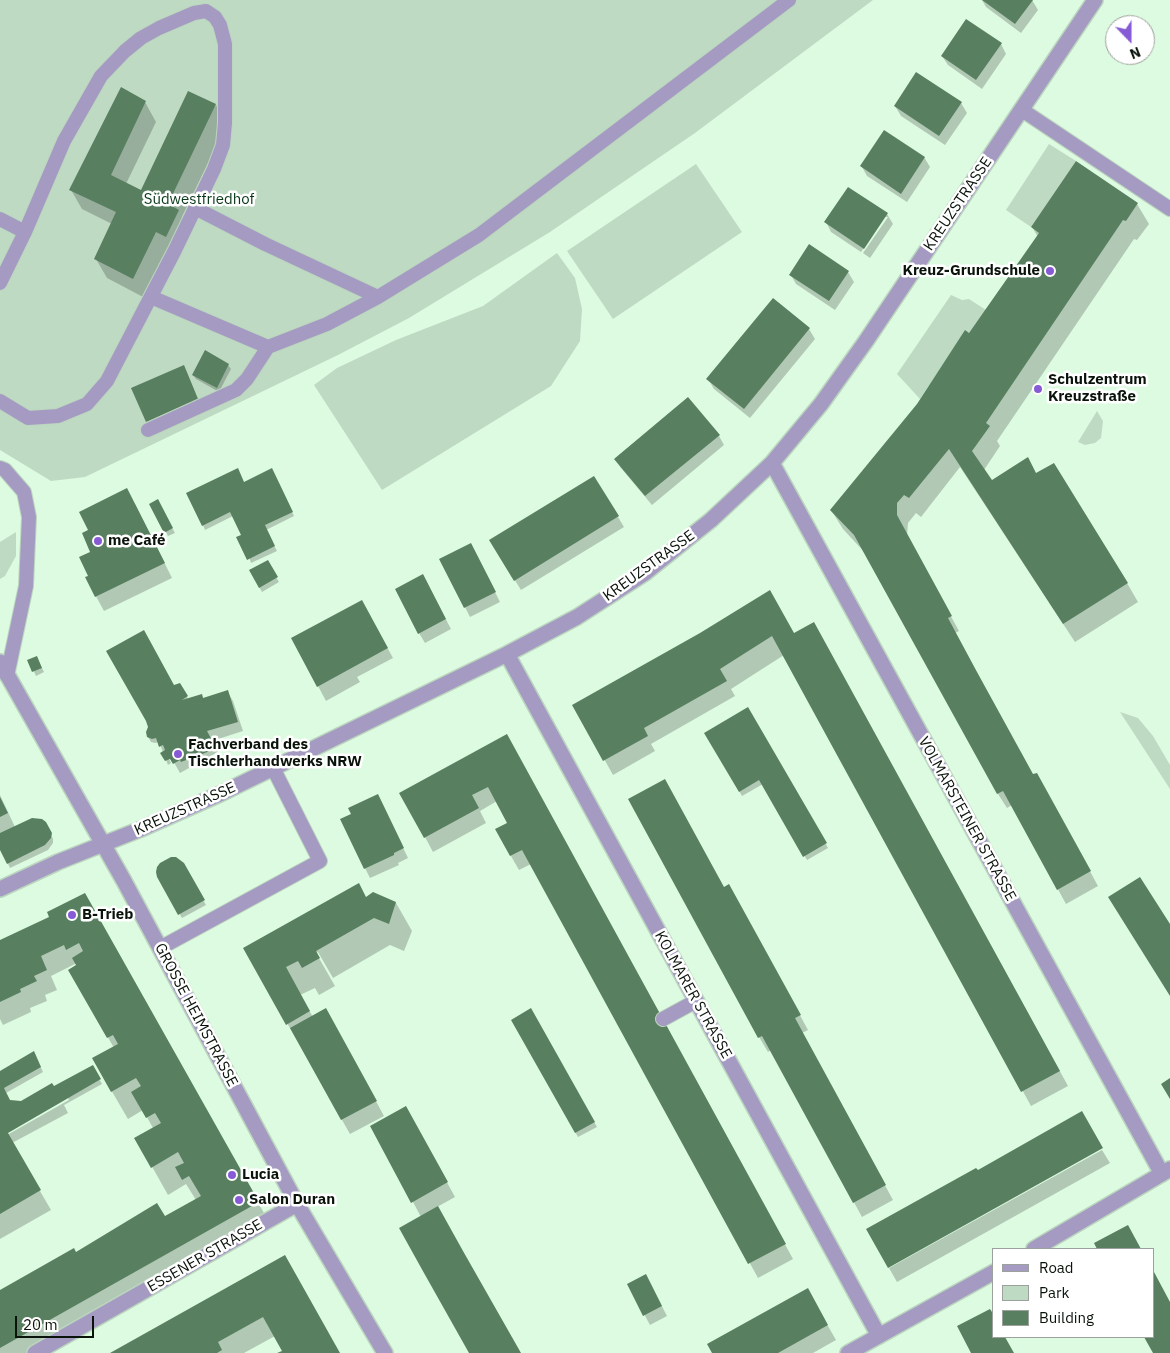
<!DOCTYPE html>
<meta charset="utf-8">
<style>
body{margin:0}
#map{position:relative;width:1170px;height:1353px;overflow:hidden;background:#ddfbe1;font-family:"IBM Plex Sans",sans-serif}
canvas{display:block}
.legend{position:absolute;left:992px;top:1248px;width:162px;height:90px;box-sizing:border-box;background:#fff;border:1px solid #9da19d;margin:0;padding:6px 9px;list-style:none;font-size:15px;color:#09130a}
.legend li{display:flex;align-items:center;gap:10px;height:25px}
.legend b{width:25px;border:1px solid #9da19d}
.north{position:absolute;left:1105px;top:15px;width:50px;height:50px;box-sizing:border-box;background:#fff;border:1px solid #9da19d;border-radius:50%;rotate:158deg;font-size:14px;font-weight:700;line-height:20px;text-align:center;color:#09130a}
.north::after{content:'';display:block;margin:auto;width:18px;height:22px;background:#865bd5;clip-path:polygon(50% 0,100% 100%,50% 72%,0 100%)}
.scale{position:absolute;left:15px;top:1316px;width:79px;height:22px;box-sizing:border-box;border:2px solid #09130a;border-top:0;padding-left:6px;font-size:15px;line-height:18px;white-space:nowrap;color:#09130a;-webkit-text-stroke:4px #fff;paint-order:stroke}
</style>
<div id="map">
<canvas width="1170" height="1353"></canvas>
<ul class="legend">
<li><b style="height:6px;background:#a59bc2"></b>Road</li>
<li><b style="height:14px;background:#bfdac3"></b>Park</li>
<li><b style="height:14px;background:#587f5f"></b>Building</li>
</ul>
<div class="north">N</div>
<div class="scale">20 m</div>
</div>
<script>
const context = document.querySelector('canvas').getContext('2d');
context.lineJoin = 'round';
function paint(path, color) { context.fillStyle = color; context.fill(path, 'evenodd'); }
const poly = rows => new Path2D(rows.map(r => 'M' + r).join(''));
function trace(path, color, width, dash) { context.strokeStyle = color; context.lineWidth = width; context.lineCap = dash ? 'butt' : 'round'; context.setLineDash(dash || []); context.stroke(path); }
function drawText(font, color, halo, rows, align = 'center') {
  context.font = font + ' "IBM Plex Sans",sans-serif'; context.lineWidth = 5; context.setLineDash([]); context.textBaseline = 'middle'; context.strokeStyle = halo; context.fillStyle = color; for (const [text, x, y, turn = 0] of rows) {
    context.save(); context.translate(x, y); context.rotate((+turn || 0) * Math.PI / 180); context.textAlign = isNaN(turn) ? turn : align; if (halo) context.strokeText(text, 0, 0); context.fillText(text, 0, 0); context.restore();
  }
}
paint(poly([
 [0,0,873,0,695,133,550,232,409,318,338,355,85,477,51,481,0,450],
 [1049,144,1076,161,1031,227,1006,210],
 [696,164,742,232,613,319,567,251],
 [557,253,575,278,582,309,580,341,551,386,382,490,314,385,337,368,396,340,483,306],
 [951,295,962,300,969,299,986,310,969,333,965,331,920,399,897,374],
 [1097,411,1103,421,1101,438,1095,443,1085,445,1078,442],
 [16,532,16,556,5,576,0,579,0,542],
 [1120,712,1138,718,1153,736,1170,765,1170,789]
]), '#bfdac3');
paint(poly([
 [982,0,1032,0,1038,10,1021,33,986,7],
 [1001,44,1006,54,982,89,948,65,942,56],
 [145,102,156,122,126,184,142,191,216,105,227,124,182,217,189,230,145,298,107,278,96,259,112,224,82,209,71,190],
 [961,103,967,113,945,145,901,116,895,106],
 [924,157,930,167,907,202,867,176,862,167],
 [1077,163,1137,204,1149,224,1137,240,1134,239,997,441,1000,446,984,470,992,482,1036,474,1127,583,1138,602,1075,642,960,467,921,517,916,513,908,523,907,536,959,631,955,633,1033,776,1045,789,1098,886,1066,904,1012,805,1007,808,998,794,866,554,843,529,831,510,918,404,969,335,1038,237,1032,227],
 [848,188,887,214,893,224,870,258,863,253,888,217,885,217,861,252,831,232,826,222],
 [848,272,854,282,835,310,796,284,791,275],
 [773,300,809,329,815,339,750,418,714,389,708,379],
 [228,365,231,369,219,392,196,379,193,375],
 [186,371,200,404,149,426,147,421],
 [719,436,724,445,652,505,621,468,615,459],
 [274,474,294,516,266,530,277,551,251,563,242,535,233,516,205,530,203,525,244,483],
 [594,477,624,527,521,590,496,550],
 [157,501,175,533,168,536,151,504],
 [135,504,172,578,104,611,86,578,90,576,92,552],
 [476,554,500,602,470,617,465,607],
 [267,562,279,582,262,592,250,571],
 [428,585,451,629,425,643,419,633],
 [367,611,393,658,357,677,360,682,326,701,318,686],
 [794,634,822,638,1068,1086,1031,1106,784,655,731,689,735,696,651,744,655,751,613,775,574,705,700,635],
 [29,661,39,662,44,672,36,676],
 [180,684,188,699,201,695,204,699,227,691,233,701,243,731,212,741,218,752,180,773,167,750,165,751,171,763,168,765,159,742,155,743,151,742,148,737,174,687],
 [748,709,828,848,807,860,763,784,742,796,706,733],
 [515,751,793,1259,758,1278,531,864,519,870,511,856,497,830,509,824,497,801,480,811,486,823,433,852,425,837],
 [0,795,15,827,48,828,53,839,53,843,48,850,10,868,0,847],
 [378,796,408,858,398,863,399,865,370,878,365,868],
 [629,799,737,900,808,1030,802,1033,893,1200,862,1217,771,1050,768,1052,759,1037],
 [183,863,206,905,182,918,158,877],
 [366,898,396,903,412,931,404,951,390,945,333,978,318,952,316,953,335,986,319,995,315,988,300,995,313,1017,334,1024,384,1116,350,1134,245,949],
 [51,917,139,991,269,1222,48,1346,53,1353,0,1353,0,1291,76,1253,164,1218,196,1200,186,1184,168,1195,136,1138,153,1128,143,1110,128,1119,93,1059,114,1048,70,970,80,964,79,962,51,976,57,990,45,995,47,1001,30,1008,31,1012,3,1025,0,1019,0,942],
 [531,1010,597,1127,578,1137,513,1020],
 [36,1057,43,1072,6,1093,10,1101,21,1102,53,1088,92,1066,102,1084,64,1105,68,1113,12,1143,51,1210,0,1239,0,1072],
 [68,1098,69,1100,7,1135,7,1132],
 [414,1122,455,1197,437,1207,520,1353,470,1353,421,1217,413,1202],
 [1102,1150,1110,1163,897,1282,889,1268],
 [284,1256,339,1353,280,1353,283,1351,275,1336,244,1353,112,1353],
 [1154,1274,1170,1304,1170,1353,1155,1353,1146,1337,1154,1337],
 [628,1284,651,1285,667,1316,650,1325],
 [816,1305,836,1340,813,1353,713,1353]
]), '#0003');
paint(poly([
 [982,0,1033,0,1015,24],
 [966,19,1002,43,976,80,941,56],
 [916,72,962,102,939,136,894,106],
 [121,87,146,101,111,175,141,190,188,91,216,104,168,204,179,210,166,237,156,232,133,279,94,259,116,212,69,190],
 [884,130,925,157,901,194,860,166],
 [1076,161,1138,203,1126,221,1123,220,986,423,990,426,972,451,992,480,1028,457,1036,473,1054,463,1128,583,1063,624,949,449,909,498,904,495,897,503,897,515,952,616,948,618,977,672,1033,774,1037,773,1091,871,1057,890,1003,791,997,794,854,535,830,510,917,404,965,330,969,333,1039,233,1031,227],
 [848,187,888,213,864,249,824,222],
 [809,244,849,271,829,301,789,275],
 [773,298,810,328,744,409,706,379],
 [205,350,229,364,217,388,192,375],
 [184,365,198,399,146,422,131,388],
 [688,397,720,435,645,496,614,459],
 [238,468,244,482,272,468,293,512,265,525,275,546,247,560,236,537,241,535,230,512,202,526,186,493],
 [594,476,619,516,514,581,489,540],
 [127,488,165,563,95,597,85,577,88,576,79,557,90,552,82,533,88,530,79,512],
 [158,499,173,528,164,533,149,504],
 [471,543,496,592,464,608,439,559],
 [268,560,278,577,259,588,249,570],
 [423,574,446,619,418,634,395,589],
 [770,590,794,633,814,622,1060,1071,1021,1092,772,636,720,669,727,681,644,728,648,736,603,761,572,705,700,633],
 [362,600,388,648,317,687,291,638],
 [144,630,174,685,180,683,188,696,182,700,202,694,203,698,228,690,238,722,207,731,213,742,208,745,210,751,181,762,180,760,173,764,170,759,165,761,160,753,165,750,163,745,159,747,156,738,152,739,147,737,146,732,148,727,146,721,106,651],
 [37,656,42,668,32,672,27,660],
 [748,707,827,843,803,857,759,780,739,792,704,733],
 [507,734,786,1244,748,1264,522,850,510,856,495,829,507,823,488,787,472,795,479,808,424,838,399,793],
 [665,779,724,887,729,884,801,1015,795,1018,886,1185,853,1203,762,1036,758,1038,628,799],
 [378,794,404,848,394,853,394,855,364,869,340,819,351,814,348,808],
 [0,797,8,813,0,817],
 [32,818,42,819,46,822,52,833,51,838,45,845,7,864,0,850,0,833],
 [171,857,176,857,184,863,205,900,178,915,157,877,156,872,157,867,160,863],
 [1140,877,1170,924,1170,996,1108,897],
 [359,883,366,897,373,892,396,902,389,924,374,918,316,951,320,958,302,968,298,961,286,967,310,1011,286,1025,243,948],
 [85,893,259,1202,0,1348,0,1290,74,1248,76,1252,157,1203,165,1216,201,1196,189,1176,182,1180,175,1167,184,1163,178,1152,151,1168,134,1138,161,1123,155,1113,146,1118,131,1092,141,1086,136,1078,111,1092,92,1058,118,1044,113,1035,107,1038,68,970,76,965,72,958,83,951,79,943,66,950,64,945,41,956,47,970,34,976,37,981,20,989,21,992,0,1002,0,940,49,917,47,912],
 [326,1008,377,1101,341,1120,290,1028],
 [531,1008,595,1122,575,1133,511,1020],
 [34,1051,41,1067,4,1088,10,1100,21,1101,52,1083,54,1086,93,1065,101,1079,8,1133,41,1190,0,1214,0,1071],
 [1170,1078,1170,1099,1161,1084],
 [406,1106,448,1182,411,1203,370,1126],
 [1082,1111,1103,1148,888,1268,866,1229,976,1168,978,1170],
 [438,1206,463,1251,521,1353,469,1353,424,1273,399,1228],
 [1128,1225,1141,1249,1097,1249,1094,1243],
 [285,1255,340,1353,277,1353,282,1351,263,1317,218,1342,222,1350,217,1353,110,1353],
 [1154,1272,1170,1302,1170,1353,1153,1353,1144,1337,1154,1337],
 [646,1274,662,1306,643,1316,627,1284],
 [808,1288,828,1325,778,1353,712,1353,707,1344],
 [990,1309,994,1315,994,1337,1005,1337,1014,1353,971,1353,957,1326]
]), '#587f5f');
const lane = poly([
 [1022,110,1170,209],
 [195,208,265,244,378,297],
 [0,219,25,232],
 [0,283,25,232,64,141,101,76,125,51,141,38,159,28,194,13,206,11,215,17,220,25,225,44,225,123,223,145,214,169,175,250,107,381,87,404,58,416,28,418,0,401],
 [151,297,268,347,327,324,378,297,479,235,789,0],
 [148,430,236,390,247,379,268,347],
 [0,468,5,470,24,492,29,517,26,586,7,676],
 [160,948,320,861,273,768],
 [663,1019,696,1001]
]);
const street = poly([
 [772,463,1162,1174],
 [507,654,879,1336],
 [0,662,124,881,297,1204,385,1353],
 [0,889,58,862,141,829,220,794,507,654,577,617,645,573,711,520,772,463,821,404,866,341,1095,0],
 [1034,1249,1170,1169],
 [35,1353,297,1204],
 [848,1353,994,1272]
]);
trace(lane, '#bbd6bf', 16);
trace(street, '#bbd6bf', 18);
trace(lane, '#a59bc2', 14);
trace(street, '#a59bc2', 15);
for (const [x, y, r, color] of [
 [1050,271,5,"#865bd5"],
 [1038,389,5,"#865bd5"],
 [98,541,5,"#865bd5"],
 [178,754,5,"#865bd5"],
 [72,915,5,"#865bd5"],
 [232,1175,5,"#865bd5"],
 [239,1200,5,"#865bd5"]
]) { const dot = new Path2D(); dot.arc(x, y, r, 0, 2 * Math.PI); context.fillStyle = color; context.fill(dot); trace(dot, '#fff', 2); }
drawText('15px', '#073817', '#fff', [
 ["Südwestfriedhof",199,200]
]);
drawText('15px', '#09130a', '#fff', [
 ["KREUZSTRASSE",958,204,-56],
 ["KREUZSTRASSE",649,566,-36],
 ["KREUZSTRASSE",185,809,-24],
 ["VOLMARSTEINER STRASSE",967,819,61],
 ["KOLMARER STRASSE",693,995,61],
 ["GROSSE HEIMSTRASSE",196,1015,62],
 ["ESSENER STRASSE",205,1256,-30]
]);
drawText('bold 15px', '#09130a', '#fff', [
 ["Kreuz-Grundschule",1040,271,"right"],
 ["Schulzentrum",1048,380],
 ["Kreuzstraße",1048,397],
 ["me Café",108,541],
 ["Fachverband des",188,745],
 ["Tischlerhandwerks NRW",188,762],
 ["B-Trieb",82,915],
 ["Lucia",242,1175],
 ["Salon Duran",249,1200]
], 'left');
</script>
